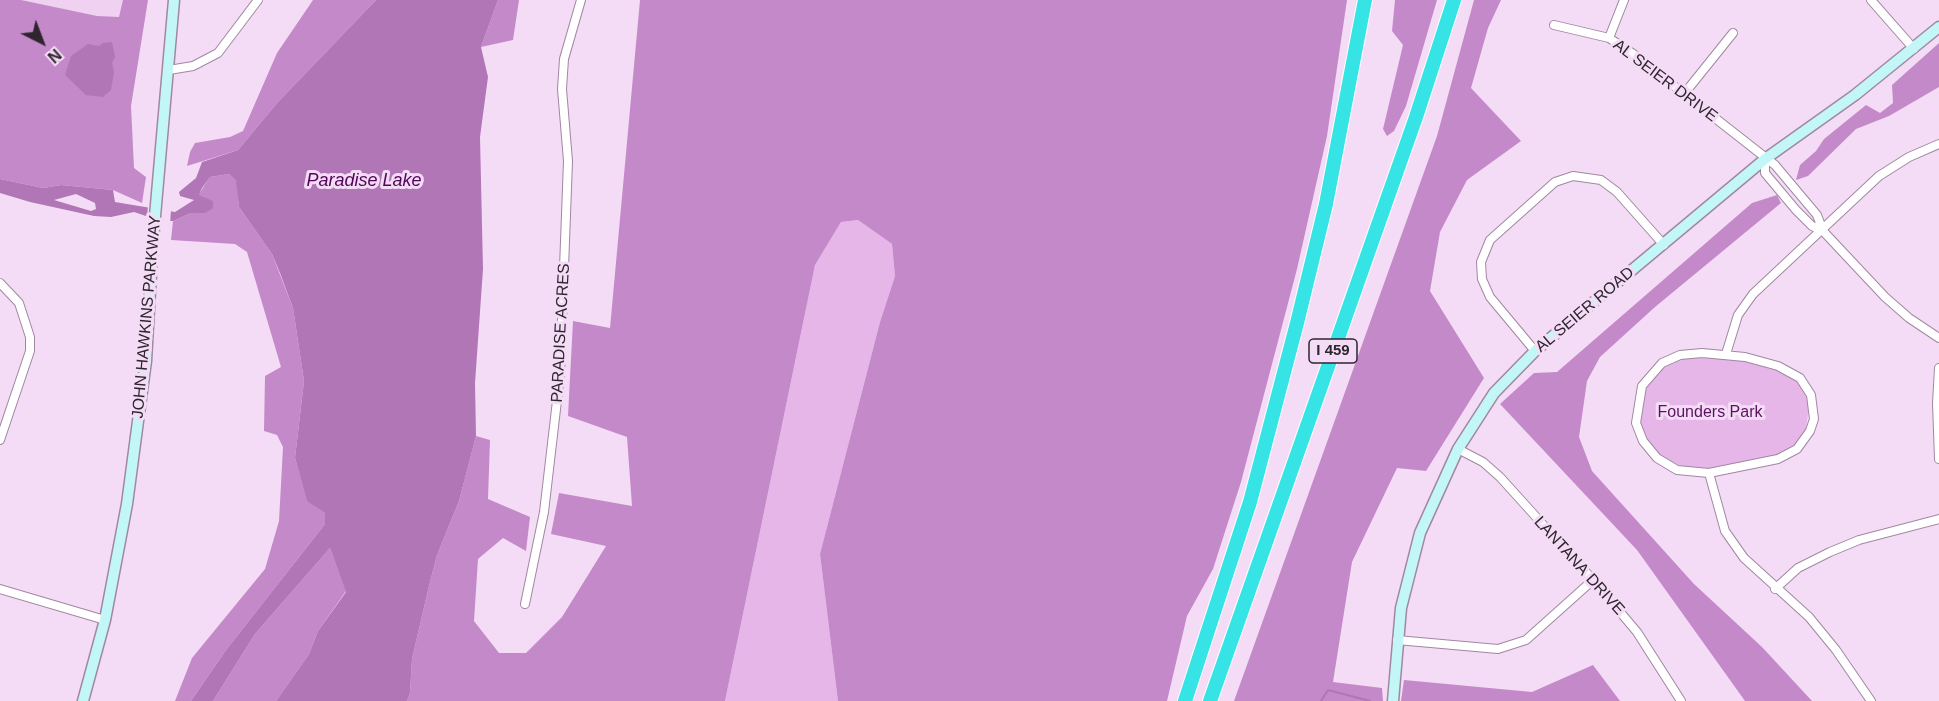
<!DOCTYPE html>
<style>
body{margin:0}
#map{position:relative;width:1939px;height:701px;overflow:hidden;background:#f5dcf6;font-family:Arial,sans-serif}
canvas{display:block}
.north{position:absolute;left:12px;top:12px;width:60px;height:60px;-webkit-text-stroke:4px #f5dcf6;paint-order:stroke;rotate:138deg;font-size:16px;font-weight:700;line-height:24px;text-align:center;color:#2e252f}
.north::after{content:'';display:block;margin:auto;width:21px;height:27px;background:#2e252f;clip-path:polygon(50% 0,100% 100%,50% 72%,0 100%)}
</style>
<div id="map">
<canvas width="1939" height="701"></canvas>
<div class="north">N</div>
</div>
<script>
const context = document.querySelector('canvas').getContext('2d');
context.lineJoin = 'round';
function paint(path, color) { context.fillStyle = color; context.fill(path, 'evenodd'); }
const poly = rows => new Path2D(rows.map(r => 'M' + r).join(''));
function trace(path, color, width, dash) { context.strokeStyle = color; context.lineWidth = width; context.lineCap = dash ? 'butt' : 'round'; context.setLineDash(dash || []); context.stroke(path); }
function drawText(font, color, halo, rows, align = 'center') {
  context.font = font + ' Arial,sans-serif'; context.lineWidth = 6; context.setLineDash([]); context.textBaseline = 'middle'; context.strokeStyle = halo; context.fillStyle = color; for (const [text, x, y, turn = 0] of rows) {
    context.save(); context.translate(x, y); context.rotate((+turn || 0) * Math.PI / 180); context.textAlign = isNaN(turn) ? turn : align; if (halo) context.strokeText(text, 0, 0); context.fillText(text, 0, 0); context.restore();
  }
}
paint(poly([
 [0,0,139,0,131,41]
]), '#f0d1f1');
paint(poly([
 [858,220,892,244,895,276,880,322,820,554,838,701,725,701,815,265,841,222],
 [1727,354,1788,371,1803,386,1809,406,1806,429,1797,443,1778,454,1709,473,1668,462,1653,449,1641,431,1639,404,1646,384,1661,365,1681,356]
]), '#e6b6e9');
paint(poly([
 [0,0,21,0,97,16,119,17,123,0,148,0,131,106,134,168,146,177,142,203,113,190,61,185,43,188,0,179],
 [313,0,376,0,278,102,238,150,187,166,190,152,195,143,230,137,243,131,277,53],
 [498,0,519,0,513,40,481,47],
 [640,0,1347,0,1327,136,1297,269,1241,482,1213,569,1187,616,1167,701,838,701,820,554,880,322,895,276,892,244,858,220,841,222,815,265,725,701,407,701,410,693,412,659,429,586,437,555,459,501,476,436,490,440,488,499,530,517,526,551,503,538,478,559,474,621,499,653,526,653,562,617,606,546,551,534,559,493,632,506,627,437,568,416,573,321,610,328],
 [1395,0,1437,0,1406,106,1394,131,1387,136,1383,129,1403,45,1392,31],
 [1474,0,1501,0,1488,28,1471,88,1521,141,1467,180,1440,232,1430,291,1484,378,1426,471,1397,468,1352,562,1333,682,1382,688,1383,701,1234,701,1437,136],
 [1939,43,1939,87,1889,116,1856,129,1808,176,1796,180,1800,165,1816,151,1824,139,1866,105,1880,113,1893,103,1892,85],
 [229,174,237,180,239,207,272,254,293,308,304,381,295,458,307,500,325,513,325,524,226,650,191,701,175,701,192,658,265,569,279,521,283,447,277,435,264,431,265,376,281,367,247,252,235,244,171,240,173,221,191,213,205,213,204,197,198,196,207,181,210,177],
 [1777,195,1781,203,1655,307,1600,357,1587,381,1579,437,1592,471,1694,584,1762,647,1812,701,1745,701,1637,550,1500,404,1534,373,1557,372,1752,203],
 [330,548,346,591,318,631,309,654,276,701,213,701,255,634],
 [1593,665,1620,701,1401,701,1404,680,1532,692]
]), '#c489c9');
paint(poly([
 [376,0,498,0,481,47,488,77,480,137,483,269,475,383,476,436,459,501,437,555,429,586,412,659,410,693,407,701,276,701,309,654,318,631,346,592,330,548,255,634,213,701,191,701,226,650,325,524,325,513,307,501,295,458,304,381,293,308,280,273,272,254,239,207,236,180,229,174,210,177,202,188,199,195,213,201,213,208,205,213,191,213,173,221,161,221,134,212,111,217,94,216,30,202,0,193,0,179,43,188,61,185,113,190,115,202,175,212,194,200,180,196,179,192,196,178,202,162,238,150,278,102],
 [76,194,95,203,96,209,91,211,54,200],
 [112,42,115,57,112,63,114,72,111,90,103,97,86,95,65,75,71,56,88,44,99,46,103,43]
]), '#b076b5');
paint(poly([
 [148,205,171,210,170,224,160,224,147,219]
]), '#f5dcf6');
trace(poly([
 [1321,701,1328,690,1370,701]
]), '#b076b5', 2);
const street = poly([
 [1871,0,1914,49],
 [1554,25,1609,38,1632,53,1775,165,1817,215,1823,231,1885,297,1909,318,1939,338],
 [1609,38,1624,0],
 [169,70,193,66,218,53,258,0],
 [1684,94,1733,33],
 [1765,159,1765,173,1796,210,1812,226,1823,231],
 [0,283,19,303,30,337,30,351,0,440],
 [1535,351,1490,297,1482,279,1481,262,1490,240,1546,190,1555,182,1573,176,1601,180,1617,192,1664,245],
 [1702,353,1745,357,1778,366,1800,378,1811,395,1814,419,1810,431,1797,449,1778,459,1709,473,1677,470,1657,458,1643,441,1636,423,1642,386,1662,363,1680,355,1702,353],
 [1726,354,1738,315,1753,294,1879,176,1909,157,1939,144],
 [1939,368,1937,403,1939,459],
 [1458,449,1483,462,1500,477,1593,580,1637,632,1681,701],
 [1709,473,1725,531,1744,558,1809,617,1836,650,1871,701],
 [0,589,105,620],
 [1775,589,1798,568,1830,552,1859,540,1939,519],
 [525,604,544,512,560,375,568,161,562,89,564,59,581,0],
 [1397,640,1498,649,1526,640,1593,580]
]);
const secondary = poly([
 [83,701,105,620,127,504,146,361,153,239,174,0],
 [1393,701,1401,608,1420,533,1458,449,1494,393,1535,351,1765,159,1855,95,1939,27]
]);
const highway = poly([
 [1185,701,1250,502,1297,323,1326,204,1365,0],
 [1210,701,1416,117,1454,0]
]);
trace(street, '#9f88a0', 10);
trace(secondary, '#9f88a0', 13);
trace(highway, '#fff', 16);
trace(street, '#fff', 8);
trace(secondary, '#c3f7f7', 10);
trace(highway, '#36e3e5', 14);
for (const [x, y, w] of [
 [1333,351,48]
]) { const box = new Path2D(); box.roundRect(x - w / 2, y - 12, w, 24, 4.5); context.fillStyle = '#f5dcf6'; context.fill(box); trace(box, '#2e252f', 1.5); }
drawText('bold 15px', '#2e252f', null, [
 ["I 459",1333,351]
]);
drawText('16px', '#2e252f', '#f5dcf6', [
 ["AL SEIER DRIVE",1665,81,37],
 ["AL SEIER ROAD",1585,310,-40],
 ["JOHN HAWKINS PARKWAY",147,317,-85],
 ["PARADISE ACRES",561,333,-87],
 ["LANTANA DRIVE",1579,566,48]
]);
drawText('16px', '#5b1261', '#f5dcf6', [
 ["Founders Park",1710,413]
]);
drawText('italic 18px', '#510458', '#f5dcf6', [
 ["Paradise Lake",364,181]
]);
</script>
